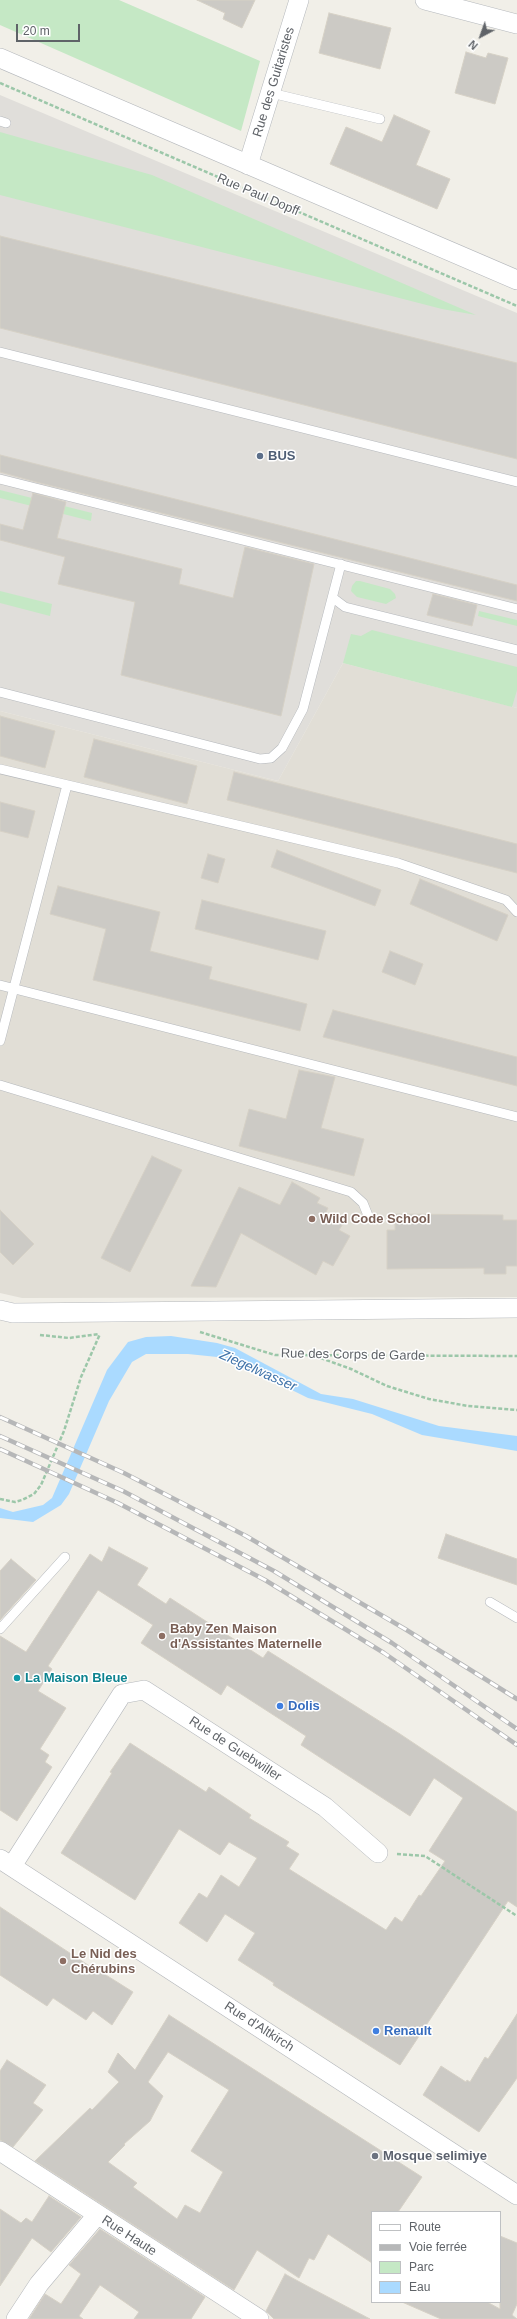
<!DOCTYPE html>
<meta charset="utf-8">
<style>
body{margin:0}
#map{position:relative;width:517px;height:2319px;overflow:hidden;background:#f1efe8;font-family:Helvetica,sans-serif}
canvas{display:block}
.legend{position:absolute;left:371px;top:2211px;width:130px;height:92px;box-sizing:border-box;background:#fff;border:1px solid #bfc1c3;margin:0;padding:5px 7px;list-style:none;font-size:12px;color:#5f6368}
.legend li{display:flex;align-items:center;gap:8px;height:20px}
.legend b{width:20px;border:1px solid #bfc1c3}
.north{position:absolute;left:461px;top:16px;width:40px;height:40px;-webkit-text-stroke:3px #fff;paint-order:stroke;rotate:221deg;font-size:11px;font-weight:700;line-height:16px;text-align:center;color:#5f6368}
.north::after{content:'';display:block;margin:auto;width:14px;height:18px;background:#5f6368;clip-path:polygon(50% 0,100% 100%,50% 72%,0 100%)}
.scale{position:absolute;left:16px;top:24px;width:64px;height:18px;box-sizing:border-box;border:2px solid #5f6368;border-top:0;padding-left:5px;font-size:12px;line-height:14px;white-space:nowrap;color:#5f6368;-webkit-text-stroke:3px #fff;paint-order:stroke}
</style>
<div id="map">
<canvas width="517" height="2319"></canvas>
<ul class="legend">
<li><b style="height:5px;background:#fff"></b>Route</li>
<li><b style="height:5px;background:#b6b7b8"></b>Voie ferrée</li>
<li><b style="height:11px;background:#c5e8c5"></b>Parc</li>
<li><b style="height:11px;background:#aadaff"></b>Eau</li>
</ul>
<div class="north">N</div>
<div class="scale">20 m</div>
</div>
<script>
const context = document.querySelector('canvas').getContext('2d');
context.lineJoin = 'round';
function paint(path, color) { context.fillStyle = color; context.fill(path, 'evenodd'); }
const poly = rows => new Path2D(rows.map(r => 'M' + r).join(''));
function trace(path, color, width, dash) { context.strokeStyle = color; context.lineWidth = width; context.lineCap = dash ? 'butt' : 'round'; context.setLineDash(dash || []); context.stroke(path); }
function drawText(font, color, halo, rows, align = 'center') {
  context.font = font + ' Helvetica,sans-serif'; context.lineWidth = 3; context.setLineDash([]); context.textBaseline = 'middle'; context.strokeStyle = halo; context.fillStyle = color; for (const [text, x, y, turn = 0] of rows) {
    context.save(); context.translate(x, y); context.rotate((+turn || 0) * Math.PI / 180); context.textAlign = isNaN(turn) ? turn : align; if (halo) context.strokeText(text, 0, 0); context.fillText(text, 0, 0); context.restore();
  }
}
paint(poly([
 [0,95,517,313,517,708,343,663,278,781,0,711]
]), '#e0deda');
paint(poly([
 [343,663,517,708,517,1297,22,1298,0,1293,0,711,278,781]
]), '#e1ded6');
paint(poly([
 [0,0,119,0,260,61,241,131,0,25],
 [0,132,152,175,476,315,442,309,0,195],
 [0,490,92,513,91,521,0,498],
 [360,581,390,589,395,594,396,598,386,604,357,597,351,591,352,586,356,581],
 [0,591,52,604,50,616,0,603],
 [479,611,517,620,517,626,478,616],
 [372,630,517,667,517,690,512,707,343,663,351,634,361,636]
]), '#c5e8c5');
paint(poly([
 [171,1336,217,1343,235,1348,321,1394,353,1399,439,1426,517,1436,517,1451,422,1435,372,1414,308,1398,227,1358,188,1354,146,1354,132,1362,109,1401,69,1494,61,1505,33,1522,0,1518,0,1508,13,1512,43,1505,52,1498,107,1370,128,1342,146,1337]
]), '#aadaff');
const building = poly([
 [197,0,255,0,242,28,223,19,225,13,197,0],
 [329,13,391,28,380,69,319,53,329,13],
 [466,52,486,58,488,53,508,58,495,104,455,93,466,52],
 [394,115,430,131,416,165,450,179,437,209,330,164,346,127,382,142,394,115],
 [0,236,517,363,517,459,0,328,0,236],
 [0,455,517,585,517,601,36,482,0,472,0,455],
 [33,493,66,502,57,538,182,569,179,584,233,598,245,547,314,564,281,716,121,675,135,602,58,584,65,557,0,540,0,524,23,530,33,493],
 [433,594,477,605,472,626,427,615,433,594],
 [0,716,55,731,45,768,0,756,0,716],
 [94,739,197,766,187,804,84,777,94,739],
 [234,772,517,844,517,873,227,800,234,772],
 [0,802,35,811,28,838,0,831,0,802],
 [277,850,381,890,375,906,271,867,277,850],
 [208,854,225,859,218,883,201,878,208,854],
 [420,879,508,915,497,941,410,904,420,879],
 [58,886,160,912,150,951,212,967,209,979,307,1004,300,1031,93,980,106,929,50,914,58,886],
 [202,900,326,931,318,960,195,929,202,900],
 [390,951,423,964,415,985,382,972,390,951],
 [333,1010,517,1057,517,1086,323,1037,333,1010],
 [299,1070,335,1077,321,1128,364,1139,354,1176,239,1146,249,1109,286,1119,299,1070],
 [152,1156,182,1170,130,1272,101,1258,152,1156],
 [292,1182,320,1198,317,1203,328,1208,326,1212,344,1222,339,1230,350,1236,333,1266,323,1261,316,1275,241,1233,216,1287,191,1286,239,1187,280,1205,292,1182],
 [0,1210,34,1244,13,1265,0,1252,0,1210],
 [395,1214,503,1215,503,1220,517,1220,517,1266,506,1266,506,1274,484,1274,484,1268,387,1269,387,1230,395,1230,395,1214],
 [446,1534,517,1559,517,1585,438,1558,446,1534],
 [109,1547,148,1568,137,1585,166,1604,170,1598,263,1658,268,1651,400,1734,517,1812,517,1907,508,1901,400,2065,273,1985,274,1983,238,1960,255,1933,225,1914,207,1942,179,1923,199,1893,207,1898,221,1875,239,1887,257,1858,229,1842,220,1855,179,1829,135,1900,61,1853,112,1773,110,1772,130,1743,206,1792,209,1787,251,1815,249,1818,289,1842,286,1846,299,1854,289,1869,386,1930,395,1917,402,1922,419,1895,421,1896,445,1861,429,1851,463,1798,434,1778,410,1816,301,1745,306,1736,227,1685,221,1695,141,1643,153,1625,98,1590,48,1666,52,1669,38,1691,66,1708,40,1749,49,1755,45,1762,52,1767,17,1821,0,1810,0,1636,26,1652,90,1554,102,1562,109,1547],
 [11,1559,36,1580,0,1620,0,1571,11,1559],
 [0,1907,97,1971,98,1970,133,1992,112,2025,93,2011,86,2020,53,1998,47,2006,0,1975,0,1907],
 [517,2014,517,2078,479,2132,423,2095,441,2066,466,2082,467,2080,470,2082,485,2057,488,2059,517,2014],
 [169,2015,422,2177,398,2212,372,2212,372,2263,328,2234,314,2260,309,2258,299,2278,257,2250,234,2290,35,2161,90,2108,92,2110,119,2082,108,2072,118,2053,135,2070,169,2015],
 [168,2052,229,2090,191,2151,223,2172,200,2213,185,2205,177,2219,133,2187,137,2183,108,2162,125,2145,124,2144,150,2121,163,2096,148,2082,168,2052],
 [7,2060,46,2085,33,2103,43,2110,13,2147,0,2140,0,2071,7,2060],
 [49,2196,81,2217,51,2252,32,2238,0,2286,0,2209,21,2223,26,2218,32,2222,49,2196],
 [100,2229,205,2297,191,2319,134,2319,139,2312,100,2285,79,2316,83,2319,29,2319,45,2294,61,2304,81,2274,69,2265,100,2229],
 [500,2236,517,2243,517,2304,512,2315,517,2319,441,2319,402,2302,487,2302,500,2309,500,2236],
 [285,2274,309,2287,370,2319,274,2319,266,2311,285,2274]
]);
paint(building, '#cccac5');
trace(building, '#d6d1c6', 1);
const service = poly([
 [271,93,380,119],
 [0,121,6,123],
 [0,352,517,482],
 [0,479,517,609],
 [333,598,345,607,517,650],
 [0,692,260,759,271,758,282,748,303,709,341,564],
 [0,769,398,863,506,900,517,912],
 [0,985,517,1117],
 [0,1041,67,785],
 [0,1085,351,1192,363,1203,369,1218],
 [490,1602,517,1618],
 [0,1629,65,1557]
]);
const minor = poly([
 [425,0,517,24],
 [0,58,517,280],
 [248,165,299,0],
 [0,1310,13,1313,517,1308],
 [0,1859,517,2195],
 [12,1866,122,1694,144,1690,325,1807,378,1853],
 [0,2151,259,2319],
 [16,2319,39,2284,97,2215]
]);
trace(service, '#b5b8bc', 10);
trace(minor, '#b5b8bc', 20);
trace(poly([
 [0,83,517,306],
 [200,1332,275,1355,517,1356],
 [40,1335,69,1338,99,1334],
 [315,1356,351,1369,387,1386,429,1399,468,1406,517,1410],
 [0,1499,15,1502,22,1500,34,1494,41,1485,64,1431,81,1377,100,1334],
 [397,1854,425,1856,517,1916]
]), '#9cc7a9', 2.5, [4, 2]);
trace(service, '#fff', 9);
trace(minor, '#fff', 19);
const rail = poly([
 [0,1417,124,1473,246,1536,405,1629,517,1699],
 [0,1436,123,1491,274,1571,392,1643,517,1729],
 [0,1449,118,1503,265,1580,384,1653,517,1745]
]);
trace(rail, '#b6b7b8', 4.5);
trace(rail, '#fff', 3, [9]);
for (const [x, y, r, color] of [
 [260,456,4,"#5c6f8a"],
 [312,1219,4,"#8d6e63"],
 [162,1636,4,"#8d6e63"],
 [17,1678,4,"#0f9aa8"],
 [280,1706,4,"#3f7fe0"],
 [63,1961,4,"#8d6e63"],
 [376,2031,4,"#3f7fe0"],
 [375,2156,4,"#6b7280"]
]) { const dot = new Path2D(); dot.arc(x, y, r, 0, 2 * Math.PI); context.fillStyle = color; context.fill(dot); trace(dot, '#fff', 1.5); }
drawText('13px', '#5f6368', '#fff', [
 ["Rue des Guitaristes",274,82,-73],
 ["Rue Paul Dopff",258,195,23],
 ["Rue des Corps de Garde",353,1355,1],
 ["Rue de Guebwiller",235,1749,33],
 ["Rue d'Altkirch",259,2027,33],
 ["Rue Haute",129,2236,33]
]);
drawText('bold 13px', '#4e5e75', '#fff', [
 ["BUS",268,456]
], 'left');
drawText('bold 13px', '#785e54', '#fff', [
 ["Wild Code School",320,1219],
 ["Baby Zen Maison",170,1629],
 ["d'Assistantes Maternelle",170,1644],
 ["Le Nid des",71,1954],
 ["Chérubins",71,1969]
], 'left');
drawText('bold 13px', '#0d838f', '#fff', [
 ["La Maison Bleue",25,1678]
], 'left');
drawText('bold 13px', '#366cbe', '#fff', [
 ["Dolis",288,1706],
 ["Renault",384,2031]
], 'left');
drawText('bold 13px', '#5b616d', '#fff', [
 ["Mosque selimiye",383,2156]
], 'left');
drawText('italic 14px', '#4174aa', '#fff', [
 ["Ziegelwasser",258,1371,24]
]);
</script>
